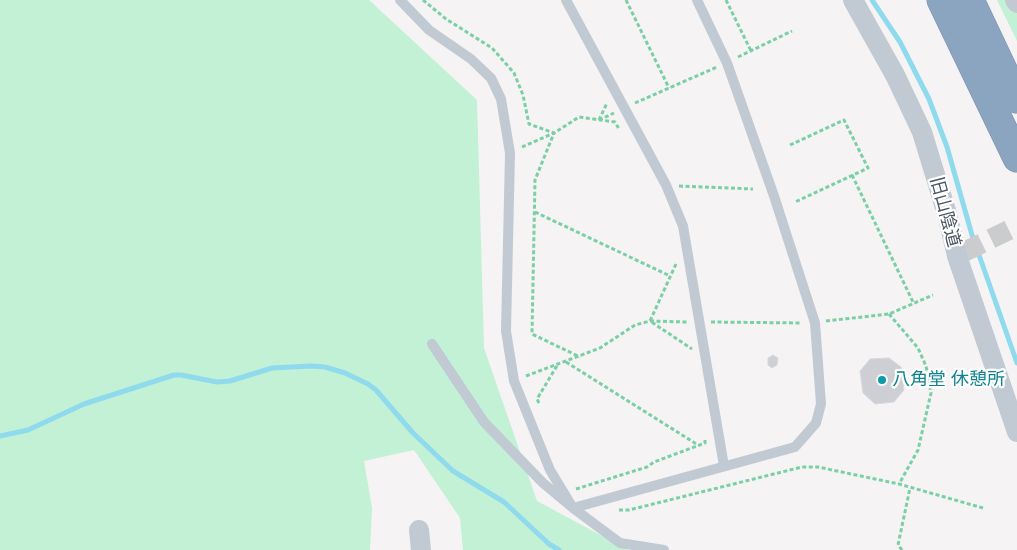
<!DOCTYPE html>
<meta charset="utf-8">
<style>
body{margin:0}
canvas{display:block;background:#f5f3f3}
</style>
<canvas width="1017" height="550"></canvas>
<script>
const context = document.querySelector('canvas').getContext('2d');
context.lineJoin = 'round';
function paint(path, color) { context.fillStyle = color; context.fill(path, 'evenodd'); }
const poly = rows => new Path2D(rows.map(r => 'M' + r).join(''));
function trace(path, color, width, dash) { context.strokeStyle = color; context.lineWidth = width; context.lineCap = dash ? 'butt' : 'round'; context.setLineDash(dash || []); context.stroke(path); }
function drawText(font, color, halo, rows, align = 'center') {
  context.font = font + ' Inter,"Noto Sans JP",sans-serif'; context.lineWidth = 4.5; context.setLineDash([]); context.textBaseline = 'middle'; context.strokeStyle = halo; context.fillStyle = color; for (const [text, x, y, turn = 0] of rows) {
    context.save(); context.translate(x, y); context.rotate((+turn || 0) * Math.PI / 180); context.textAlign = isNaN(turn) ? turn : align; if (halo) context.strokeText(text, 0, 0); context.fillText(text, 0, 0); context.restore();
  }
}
paint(poly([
 [0,0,369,0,477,100,484,348,537,501,628,550,463,550,460,518,414,450,364,461,372,508,370,550,0,550],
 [997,0,1017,0,1017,41]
]), '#c3f1d5');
trace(poly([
 [872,0,900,42,929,99,947,147,972,235,1017,363],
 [0,436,28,430,84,404,174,375,181,375,217,382,230,381,272,368,311,366,325,367,345,373,368,384,376,390,413,433,453,471,504,502,549,544,559,550]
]), '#90daee', 5);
const building = poly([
 [773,355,778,358,777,365,772,368,768,365,768,358,773,355],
 [889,358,901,367,904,390,894,402,875,404,863,393,860,371,870,359,889,358]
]);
paint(building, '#cdcfd5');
trace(building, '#d7d9de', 1);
trace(poly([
 [964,252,1017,226]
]), '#caccce', 20, [20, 10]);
const highway = poly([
 [941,0,1017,158],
 [970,0,1017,99]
]);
trace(highway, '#7690ad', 29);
trace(poly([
 [423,0,446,19,492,48,514,73,523,95,529,124,554,133,535,180,532,334,580,357],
 [626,0,669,88],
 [726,0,751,51],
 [738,57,792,31],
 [635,103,717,67],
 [599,120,614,113],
 [599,120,607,103],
 [790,145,844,120,868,168,795,202],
 [522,147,554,133,579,117,615,122,619,129],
 [852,175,914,304],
 [679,186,753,189],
 [535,212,670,276],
 [676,264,650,321,692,349],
 [889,314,918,348,926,366,931,393,918,450,899,484],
 [826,321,889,314,933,295],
 [711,322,802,323],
 [566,362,698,445],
 [526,376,600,348,635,325,650,321,687,322],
 [539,403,537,399,558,364],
 [576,489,647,467,654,462,705,443,705,440],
 [619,510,629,510,802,467,818,467,899,484,983,508],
 [902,550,898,545,910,488]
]), '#7ad0a6', 3, [4, 2.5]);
trace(poly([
 [400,0,429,30,471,59,491,78,501,99,510,153,506,331,514,381,550,470,573,508],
 [566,0,666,185,683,226,724,466],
 [432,344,484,422,543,483,573,508,620,543,664,550],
 [573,508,795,447,816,423,821,404,815,323,774,196,727,63,697,0]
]), '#c1cad2', 10);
trace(poly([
 [853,0,895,75,922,132,947,214,957,256,1017,432],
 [1015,0,1017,3],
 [419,530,421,550]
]), '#c1cad2', 20);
trace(highway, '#8ba5c1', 28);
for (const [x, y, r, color] of [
 [882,380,5,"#0f9aa8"]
]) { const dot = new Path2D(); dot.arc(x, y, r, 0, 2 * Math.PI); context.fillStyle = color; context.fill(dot); trace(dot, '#fff', 2); }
drawText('18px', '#4a5661', '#fff', [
 ["旧山陰道",945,212,75]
]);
drawText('18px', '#0d838f', '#fff', [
 ["八角堂 休憩所",892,380]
], 'left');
</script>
